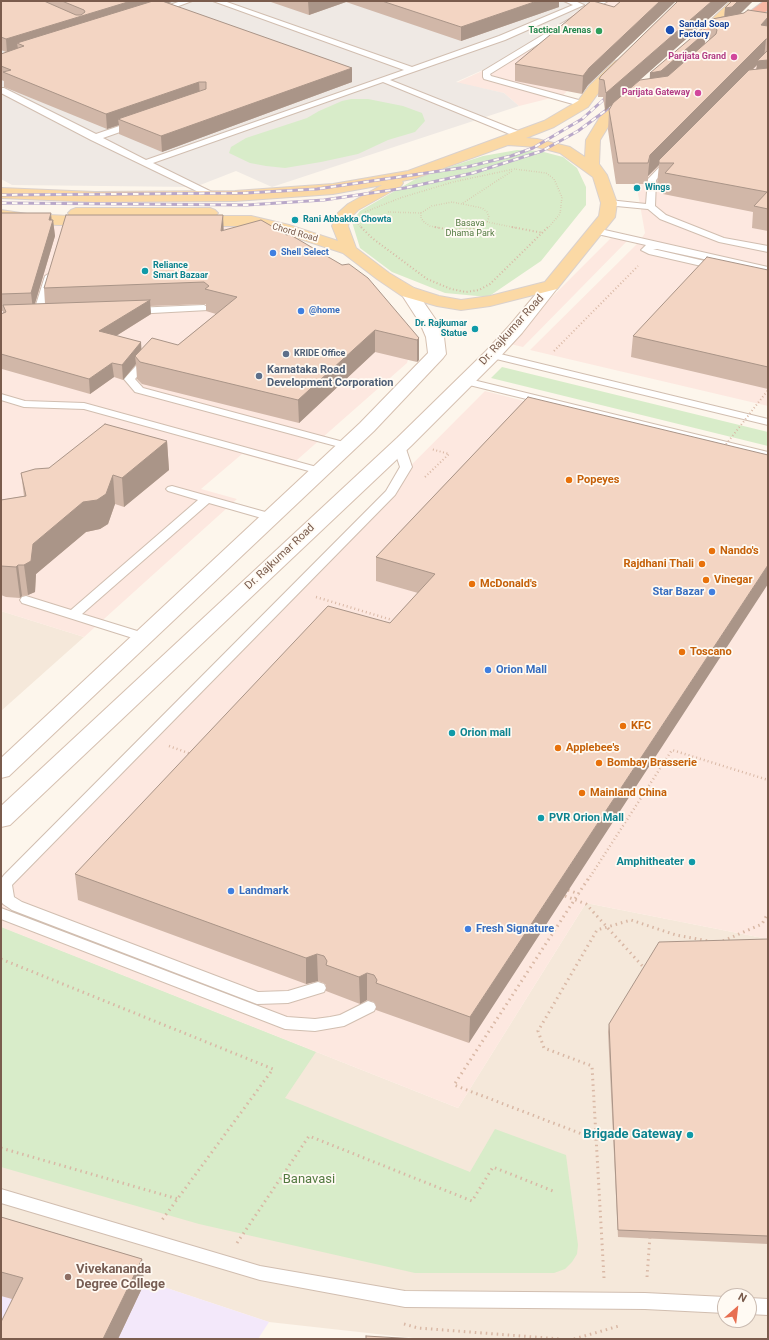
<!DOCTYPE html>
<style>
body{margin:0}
#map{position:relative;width:769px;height:1340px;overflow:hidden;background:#fdf6ec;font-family:Roboto,sans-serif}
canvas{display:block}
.frame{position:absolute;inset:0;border:2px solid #7a5c4d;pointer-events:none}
.north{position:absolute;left:717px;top:1288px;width:40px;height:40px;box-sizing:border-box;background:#fffaf3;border:1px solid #cabbb1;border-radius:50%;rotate:28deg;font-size:11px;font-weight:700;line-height:16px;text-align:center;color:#7a5c4d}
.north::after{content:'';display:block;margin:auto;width:14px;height:18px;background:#e76f51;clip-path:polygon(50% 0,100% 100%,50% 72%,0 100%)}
</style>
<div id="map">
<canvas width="769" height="1340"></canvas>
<div class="frame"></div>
<div class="north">N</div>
</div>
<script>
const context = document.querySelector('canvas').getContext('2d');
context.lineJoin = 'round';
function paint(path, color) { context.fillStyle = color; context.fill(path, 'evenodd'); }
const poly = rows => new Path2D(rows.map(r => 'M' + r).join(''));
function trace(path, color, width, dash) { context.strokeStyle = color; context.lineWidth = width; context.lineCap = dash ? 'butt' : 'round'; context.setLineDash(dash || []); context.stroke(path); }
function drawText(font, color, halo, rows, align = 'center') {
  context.font = font + ' Roboto,sans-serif'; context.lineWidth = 3.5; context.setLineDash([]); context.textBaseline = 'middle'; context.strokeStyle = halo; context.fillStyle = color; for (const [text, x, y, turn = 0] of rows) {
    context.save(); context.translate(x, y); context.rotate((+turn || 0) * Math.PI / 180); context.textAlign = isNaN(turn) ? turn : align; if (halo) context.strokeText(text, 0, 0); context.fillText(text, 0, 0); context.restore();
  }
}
paint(poly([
 [1,611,84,637,1,711],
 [586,903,768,939,768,1339,422,1339,269,1322,1,1233,1,927,458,1108],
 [725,1296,749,1296,749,1320,725,1320]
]), '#f5e8da');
paint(poly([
 [591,1,663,1,659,8,563,95,519,106,504,93,456,83,523,52],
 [768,42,768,406,530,350,640,241,645,233,637,188,656,160],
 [1,223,235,225,272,236,411,348,407,363,289,467,242,454,201,489,237,499,84,637,1,611],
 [615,234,631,237,523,347,506,343],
 [485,391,768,463,768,939,586,903,458,1108,1,927,1,877]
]), '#fde8e0');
paint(poly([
 [1,1,591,1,523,52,456,82,504,93,519,106,272,187,236,171,195,187,12,185,1,179]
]), '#efe9e4');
paint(poly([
 [1,1233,269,1322,258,1339,1,1339]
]), '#f3e8fa');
paint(poly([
 [351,99,368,99,403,106,422,113,425,121,415,132,388,140,358,154,321,162,285,168,266,166,250,163,229,153,231,147,246,138,307,118,319,111,342,101],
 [517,150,540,151,563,157,577,168,586,187,586,205,541,261,488,297,445,293,392,272,360,248,352,222,360,211,419,177,483,156],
 [502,367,768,432,768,446,491,378],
 [1,927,316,1052,285,1098,470,1172,495,1129,566,1155,578,1245,577,1254,572,1262,565,1269,554,1273,415,1273,199,1224,1,1167]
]), '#d8ecc9');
const lane = poly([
 [181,1,192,1,160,13,157,13,153,11,181,1],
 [213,1,224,1,412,67,499,36,573,5,564,1,575,1,584,5,505,40,390,80,523,133,524,135,523,137,517,137,383,82,153,163,216,194,217,196,213,199,91,140,1,93,1,88,4,88,96,134,131,122,137,122,138,124,137,126,103,138,146,160,404,70,213,1],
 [599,1,608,1,490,74,491,76,586,102,586,106,580,106,484,79,483,77,483,71,599,1],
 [670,158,674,161,656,180,655,206,666,215,724,238,768,246,768,252,719,242,660,219,648,209,606,205,604,203,609,200,646,204,648,179,667,159,670,158],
 [596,228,768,267,768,273,657,249,653,249,722,265,724,267,719,270,649,254,641,250,646,245,593,233,591,231,593,229,596,228],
 [50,273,55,276,44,311,49,314,44,317,34,316,33,314,45,276,50,273],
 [204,305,209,308,208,310,134,314,129,311,134,308,204,305],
 [492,352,768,419,768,425,488,357,487,355,488,353,492,352],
 [149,355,154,358,135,379,143,388,351,444,353,446,347,449,135,392,124,379,145,356,149,355],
 [465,378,768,452,768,458,461,383,460,381,465,378],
 [1,394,25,401,84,403,324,469,326,471,324,473,316,473,84,409,24,407,1,400,1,394],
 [399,443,405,446,412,467,395,495,12,885,14,897,22,902,258,992,288,991,318,982,324,984,326,988,324,992,288,1003,257,1004,12,910,3,904,1,901,1,879,4,875,386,491,400,467,393,446,399,443],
 [172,486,276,515,278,517,276,519,272,521,209,503,82,614,147,634,149,637,147,640,139,640,22,603,20,600,22,597,26,596,71,610,198,500,168,491,166,489,168,487,172,486],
 [1,908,287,1017,315,1019,330,1017,340,1015,368,1001,374,1003,376,1007,374,1011,344,1026,315,1031,285,1029,1,919,1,908],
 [1,1189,260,1266,405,1291,645,1293,725,1297,725,1313,645,1309,405,1307,260,1280,1,1203,1,1189],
 [749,1298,768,1299,768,1315,749,1314,749,1298]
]);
const secondary = poly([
 [551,281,557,283,559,286,522,333,498,359,411,446,10,825,1,827,1,806,397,438,486,351,510,325,545,283,551,281],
 [408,287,414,288,438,323,444,337,446,354,443,358,374,431,9,776,1,778,1,758,360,423,428,353,426,337,420,323,400,292,402,288,408,287]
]);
const primary = poly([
 [731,1,744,1,706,40,696,40,695,37,696,34,731,1],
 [620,60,625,61,627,64,599,92,588,107,554,127,526,138,537,139,570,147,585,157,586,140,600,117,626,95,631,94,636,95,638,98,611,122,600,140,599,164,607,175,617,203,615,217,557,289,490,306,461,310,437,306,402,296,377,279,343,253,279,232,251,226,194,226,189,224,186,221,189,218,98,218,101,221,98,224,93,226,27,224,1,220,1,210,27,214,70,216,68,213,71,210,76,208,210,208,215,210,218,213,215,216,251,216,289,225,338,241,332,226,338,213,348,204,382,185,333,194,235,201,95,202,1,198,1,188,95,192,235,191,333,184,408,171,544,121,578,101,589,86,615,61,620,60],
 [508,145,537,147,560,153,593,177,601,203,599,216,545,282,490,296,461,300,439,296,414,288,389,273,356,248,348,226,350,218,358,210,401,186,403,183,402,181,416,178,508,145]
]);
const highway = poly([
 [764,1,768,1,768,10,742,30,705,37,700,36,699,33,700,30,733,24,764,1]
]);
trace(lane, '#d1beb0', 2);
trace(secondary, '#d6c0b0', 2);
trace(primary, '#dad1cd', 2);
trace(highway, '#dad1cd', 2);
trace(poly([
 [463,203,512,171],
 [388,212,421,213],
 [487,222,517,228],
 [362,228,358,224,365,212,400,198,453,182,514,169,546,173,554,179,562,197,560,214,548,228],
 [440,228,430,226,424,222,421,218,421,213,432,206,452,202,482,208,487,212,489,217,487,222,474,228]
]), '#d9b8a5', 1.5, [0.5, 2]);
trace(poly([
 [361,227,372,238,427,279,451,289,466,292,479,290,490,284,548,227],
 [435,227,450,230,472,229,476,227],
 [512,227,543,233],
 [554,351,638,266],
 [425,477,449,454,431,449]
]), '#d9b8a5', 2, [1, 2.5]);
trace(poly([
 [316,597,392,620],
 [169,746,191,754],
 [588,880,672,750,768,780]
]), '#d9b8a5', 2.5, [1, 3]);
trace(poly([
 [588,879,454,1085,595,1139],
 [568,890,579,894],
 [723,941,762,924,768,913],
 [1,959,273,1069,162,1220],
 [1,1148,178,1199],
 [237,1243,309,1136,472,1201,493,1167,553,1191],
 [647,1277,650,1236],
 [604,1278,592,1066,544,1048,538,1031,597,930,631,920,676,935,709,941],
 [404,1324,418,1328,560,1339],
 [574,1339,619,1326]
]), '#d9b8a5', 3, [1.5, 4]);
paint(lane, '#fff');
paint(secondary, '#fff');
paint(primary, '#fbd9a5');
paint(highway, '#f7b7a3');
const rail = poly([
 [1,195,246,193,317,189,467,167,511,156,533,148,582,119,611,93],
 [1,203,247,205,324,200,405,188,473,173,542,151,578,131,605,111,615,101]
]);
trace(rail, '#b9a8c9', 3);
trace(rail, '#fffaf3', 2, [5.5]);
trace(poly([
 [724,447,768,390]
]), '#d9b8a5', 2, [1, 2.5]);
trace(poly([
 [565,896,586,904,646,970]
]), '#d9b8a5', 3, [1.5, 4]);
paint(poly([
 [1,1,175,1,168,3,352,82,162,152,119,134,119,125,107,129,4,87,4,81,1,80,1,54,6,52,1,50],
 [268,1,559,1,559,7,461,41,346,2,309,15],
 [621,1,676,1,588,85,582,94,515,81,515,64,614,7],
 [678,1,729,1,621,96,650,79,706,32,705,44,709,40,709,39,710,20,724,16,725,8,732,1,753,1,740,13,768,13,768,231,752,228,753,212,663,194,664,184,657,184,659,165,648,176,647,184,616,184,608,130,609,110,613,103,605,111,603,97,598,97,599,79],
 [757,65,756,69,753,69],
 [1,213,53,220,55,236,35,304,45,304,44,288,223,215,223,230,419,338,419,360,417,362,375,352,299,423,142,384,137,379,136,364,123,380,114,377,90,394,2,369,1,369,1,314,3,313,3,311,1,311],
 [205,304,206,304,206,311,216,314,178,345,141,350,141,342,116,336,151,314,150,306],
 [768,270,768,389,631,357,633,336],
 [528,397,469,1043,376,1010,376,1005,374,1002,367,1000,360,1004,326,991,326,985,324,983,318,981,306,984,78,900,75,874,390,623,418,593,376,581,376,557],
 [167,441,169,470,124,507,115,504,108,524,100,529,86,532,36,574,35,592,28,595,22,596,20,598,6,597,1,595,1,500,24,496,21,473,49,468],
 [768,939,768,1244,618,1237,608,1032,609,1024],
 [1,1217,142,1259,144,1284,118,1339,1,1339,12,1299,1,1296]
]), '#d1b7a8');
paint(poly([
 [131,1,175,1,24,47,24,46,17,43,18,49,7,53,6,39],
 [308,1,346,1,346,2,309,15],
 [537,1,559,1,559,7,461,41,461,27],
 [660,1,676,1,588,85,582,94,583,76,589,68],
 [712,1,729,1,605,111,606,93],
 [738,1,753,1,731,23,724,24,725,8],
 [768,17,768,34,761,25],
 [706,32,704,50,649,91,650,73],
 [766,39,764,58,768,60,768,79,755,81,757,65,660,163,659,160,659,165,648,176,647,184,650,155],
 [352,68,352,82,162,152,161,136],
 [199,82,200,97,118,119,119,125,107,129,106,114],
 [51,213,52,224,53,220,55,236,33,310,31,293],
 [223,215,224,236,221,231],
 [150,300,151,314,100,346,99,331],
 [375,330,375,352,299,423,298,400],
 [419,338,419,360,417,362,417,340],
 [141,342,142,357,135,356,136,364,123,380,122,365],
 [112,363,114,377,90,394,89,379],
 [167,441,169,470,124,507,122,478],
 [113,475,115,504,108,524,100,529,86,532,36,574,35,592,28,595,24,565,33,544,83,502],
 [18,565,22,596,20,598,16,567],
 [768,565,768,584,469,1043,470,1017],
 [317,954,318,981,306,984,306,958],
 [367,973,367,1000,360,1004,359,977],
 [142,1259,144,1284,118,1339,103,1339]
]), '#aa9588');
const building = poly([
 [1,1,44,1,76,15,81,15,85,12,84,10,62,1,131,1,6,39,1,37,1,1],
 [153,1,162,1,352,68,161,136,118,119,206,89,206,82,199,82,106,114,3,72,11,70,1,66,1,54,24,46,17,43,153,1],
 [382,1,537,1,461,27,382,1],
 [591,1,593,1,614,7,621,1,660,1,589,68,583,76,515,64,591,1],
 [678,1,712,1,606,93,604,80,599,79,601,76,678,1],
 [732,1,738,1,732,7,725,8,732,1],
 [748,10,768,13,768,17,761,25,768,26,768,39,766,39,650,155,648,163,618,163,609,110,613,103,640,80,668,76,716,34,717,30,710,20,712,19,744,13,748,10],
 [703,28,706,32,661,71,650,73,703,28],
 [768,50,768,60,757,61,768,50],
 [768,68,768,209,754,206,767,192,665,173,674,163,659,163,659,160,749,70,768,68],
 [1,213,51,213,49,220,53,220,31,293,1,294,1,213],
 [66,215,223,215,221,231,261,220,287,235,289,234,342,265,349,264,368,278,419,338,417,340,375,330,298,400,140,362,135,356,152,338,178,345,237,297,205,289,209,286,204,282,44,288,66,215],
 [707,257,768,270,768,367,633,336,707,257],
 [150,300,99,331,141,342,122,365,112,363,89,379,1,354,1,314,6,312,3,305,150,300],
 [528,397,768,455,768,565,470,1017,376,983,377,980,374,975,367,973,359,977,326,965,327,961,324,956,317,954,306,958,75,874,328,606,390,623,435,574,376,557,528,397],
 [105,424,167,441,122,478,113,475,106,494,97,500,83,502,33,544,31,561,24,565,18,565,16,567,1,566,1,500,26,496,21,473,35,469,49,468,105,424],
 [768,939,768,1236,618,1230,609,1024,659,942,768,939],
 [1,1217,142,1259,103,1339,1,1339,1,1322,23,1278,1,1272,1,1217],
 [366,1336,417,1339,366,1339,366,1336]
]);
paint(building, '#f3d5c3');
trace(building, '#aa9588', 1);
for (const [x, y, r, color] of [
 [670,30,5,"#1a4fb4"],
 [599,31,4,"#2e9e5b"],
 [734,57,4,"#d1479c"],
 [698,93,4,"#d1479c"],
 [637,188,4,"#0f9aa8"],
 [295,220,4,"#0f9aa8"],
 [273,253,4,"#3f7fe0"],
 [145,271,4,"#0f9aa8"],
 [301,311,4,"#3f7fe0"],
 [475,329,4,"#0f9aa8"],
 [286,354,4,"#5c6f8a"],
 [259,376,4,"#5c6f8a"],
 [569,480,4,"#e8710a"],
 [712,551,4,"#e8710a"],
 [702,564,4,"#e8710a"],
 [706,580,4,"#e8710a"],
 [472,584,4,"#e8710a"],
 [712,592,4,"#3f7fe0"],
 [682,652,4,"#e8710a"],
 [488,670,4,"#3f7fe0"],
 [623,726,4,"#e8710a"],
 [452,733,4,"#0f9aa8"],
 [558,748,4,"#e8710a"],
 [599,763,4,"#e8710a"],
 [582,793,4,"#e8710a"],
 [541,818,4,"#0f9aa8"],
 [692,862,4,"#0f9aa8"],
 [231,891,4,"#3f7fe0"],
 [468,929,4,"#3f7fe0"],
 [690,1135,4,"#0f9aa8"],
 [68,1277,4,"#8d6e63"]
]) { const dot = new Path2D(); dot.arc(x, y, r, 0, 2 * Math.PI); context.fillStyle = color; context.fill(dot); trace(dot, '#fffaf3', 1.5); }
drawText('bold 9px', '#164399', '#fffaf3', [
 ["Sandal Soap",679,25],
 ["Factory",679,35]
], 'left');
drawText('bold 9px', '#27864d', '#fffaf3', [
 ["Tactical Arenas",591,31]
], 'right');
drawText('bold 9px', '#b23c85', '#fffaf3', [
 ["Parijata Grand",726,57],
 ["Parijata Gateway",690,93]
], 'right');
drawText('bold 9px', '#0d838f', '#fffaf3', [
 ["Wings",645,188],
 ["Rani Abbakka Chowta",303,220],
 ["Reliance",153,266],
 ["Smart Bazaar",153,276],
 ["Dr. Rajkumar",467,324,"right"],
 ["Statue",467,334,"right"]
], 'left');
drawText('9px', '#537a41', '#fffaf3', [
 ["Basava",470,224],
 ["Dhama Park",470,234]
]);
drawText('9px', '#7a5c4d', '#fffaf3', [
 ["Chord Road",295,233,16]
]);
drawText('bold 9px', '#366cbe', '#fffaf3', [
 ["Shell Select",281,253],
 ["@home",309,311]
], 'left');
drawText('bold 9px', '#4e5e75', '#fffaf3', [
 ["KRIDE Office",294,354]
], 'left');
drawText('11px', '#7a5c4d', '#fffaf3', [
 ["Dr. Rajkumar Road",512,330,-48],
 ["Dr. Rajkumar Road",280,557,-43]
]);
drawText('bold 11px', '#4e5e75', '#fffaf3', [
 ["Karnataka Road",267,370],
 ["Development Corporation",267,383]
], 'left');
drawText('bold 11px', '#c56008', '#fffaf3', [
 ["Popeyes",577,480],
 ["Nando's",720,551],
 ["Rajdhani Thali",694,564,"right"],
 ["Vinegar",714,580],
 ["McDonald's",480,584],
 ["Toscano",690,652],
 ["KFC",631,726],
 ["Applebee's",566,748],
 ["Bombay Brasserie",607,763],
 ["Mainland China",590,793]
], 'left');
drawText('bold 11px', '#366cbe', '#fffaf3', [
 ["Star Bazar",704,592,"right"],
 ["Orion Mall",496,670],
 ["Landmark",239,891],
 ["Fresh Signature",476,929]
], 'left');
drawText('bold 11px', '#0d838f', '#fffaf3', [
 ["Orion mall",460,733],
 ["PVR Orion Mall",549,818],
 ["Amphitheater",684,862,"right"]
], 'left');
drawText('bold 13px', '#0d838f', '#fffaf3', [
 ["Brigade Gateway",682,1135]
], 'right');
drawText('13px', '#537a41', '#fffaf3', [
 ["Banavasi",309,1180]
]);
drawText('bold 13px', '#785e54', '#fffaf3', [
 ["Vivekananda",76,1270],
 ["Degree College",76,1285]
], 'left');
</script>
